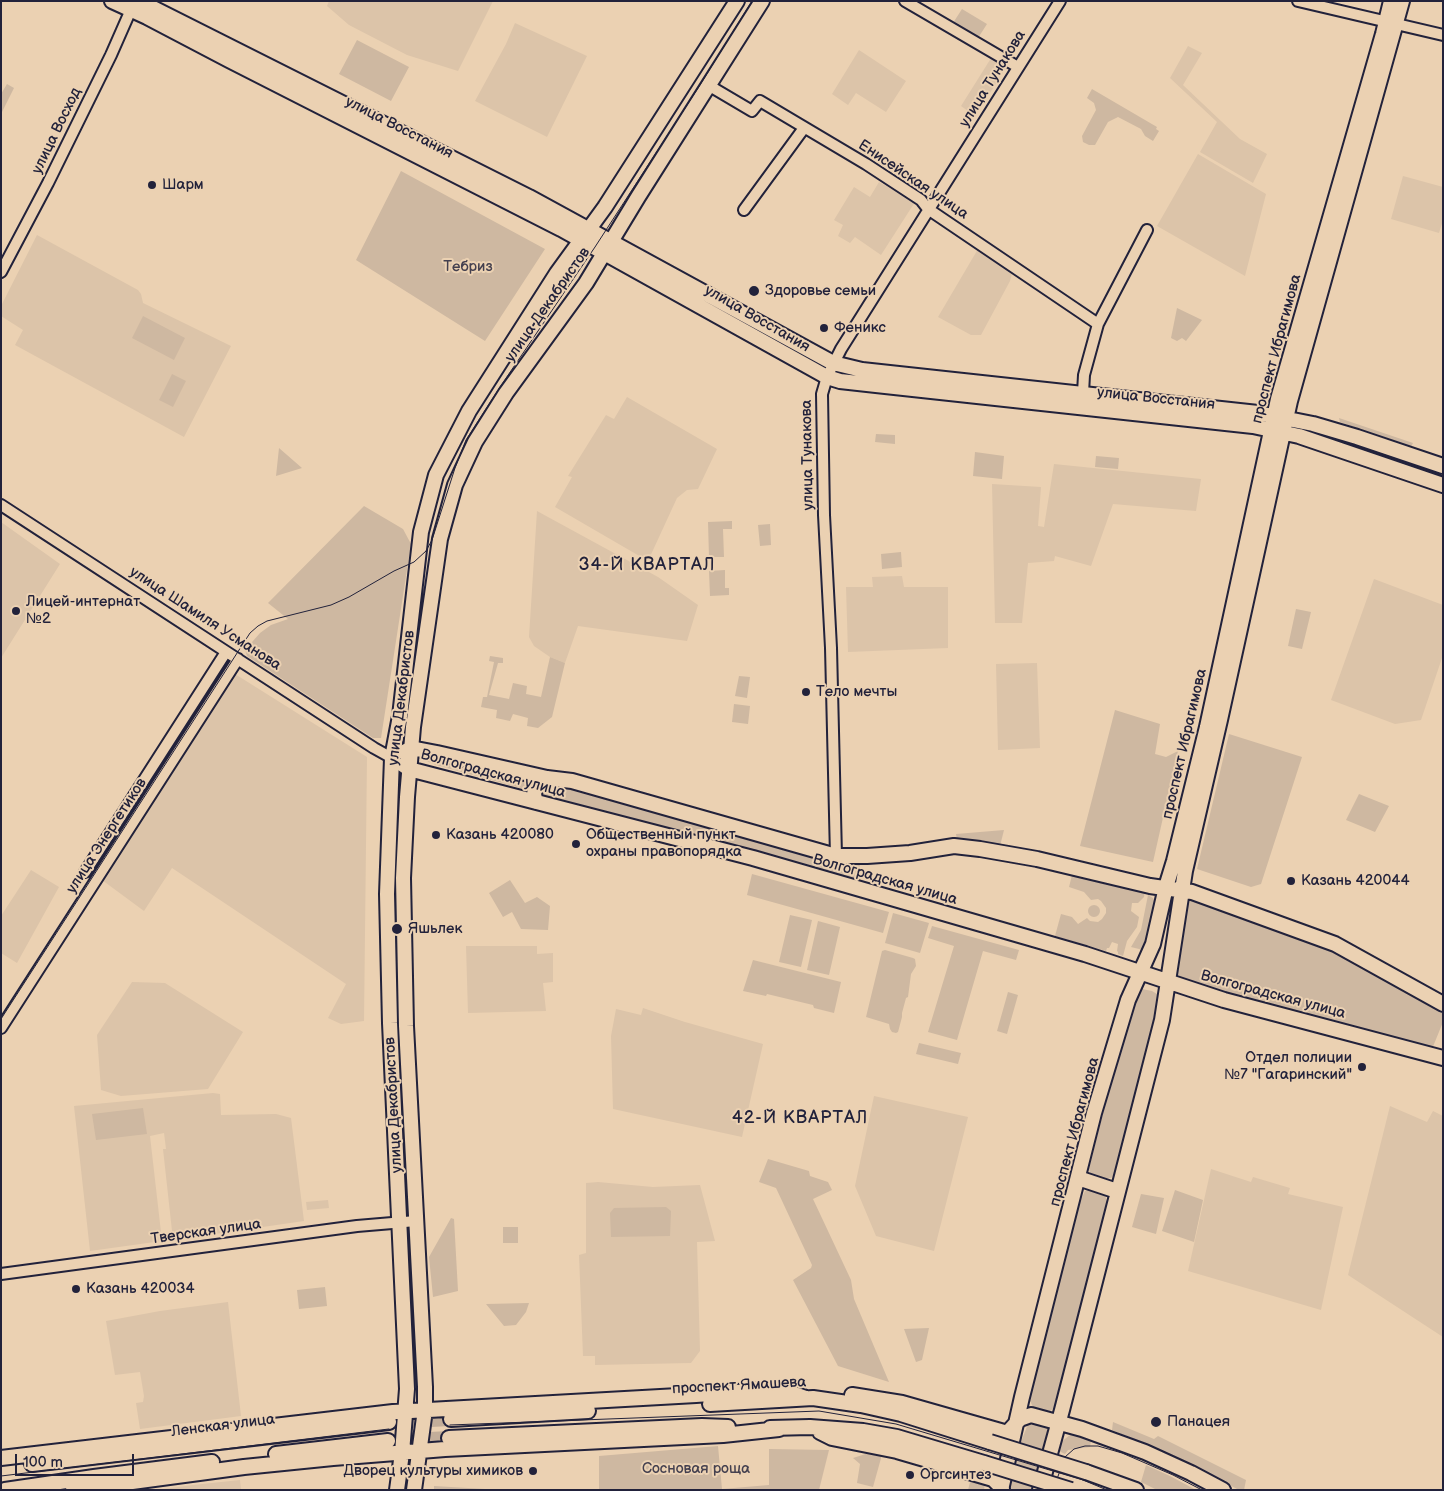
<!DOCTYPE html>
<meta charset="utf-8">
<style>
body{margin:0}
#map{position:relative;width:1444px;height:1491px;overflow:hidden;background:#ebd1b2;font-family:"Balsamiq Sans",sans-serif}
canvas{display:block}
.frame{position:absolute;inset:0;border:2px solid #22223b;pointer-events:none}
.scale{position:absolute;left:15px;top:1454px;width:119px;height:22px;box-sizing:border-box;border:2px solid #22223b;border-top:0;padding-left:6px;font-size:15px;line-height:18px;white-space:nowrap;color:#22223b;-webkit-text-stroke:4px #ebd1b2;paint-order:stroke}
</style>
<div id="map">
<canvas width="1444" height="1491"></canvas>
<div class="frame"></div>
<div class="scale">100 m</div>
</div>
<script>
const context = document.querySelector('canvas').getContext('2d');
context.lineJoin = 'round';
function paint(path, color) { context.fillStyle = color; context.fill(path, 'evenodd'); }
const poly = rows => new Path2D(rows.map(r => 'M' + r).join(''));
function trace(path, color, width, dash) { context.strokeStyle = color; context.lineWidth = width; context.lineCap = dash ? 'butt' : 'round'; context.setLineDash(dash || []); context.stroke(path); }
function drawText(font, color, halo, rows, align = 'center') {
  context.font = font + ' "Balsamiq Sans",sans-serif'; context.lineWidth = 4; context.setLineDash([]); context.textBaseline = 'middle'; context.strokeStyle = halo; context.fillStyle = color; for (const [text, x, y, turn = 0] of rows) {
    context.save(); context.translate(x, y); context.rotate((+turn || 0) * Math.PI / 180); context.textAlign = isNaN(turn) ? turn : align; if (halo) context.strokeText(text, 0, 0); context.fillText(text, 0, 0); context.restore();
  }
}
paint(poly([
 [329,1,493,1,458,71,407,55,349,25,327,6],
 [515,23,587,56,547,137,475,101,506,44],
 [1188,46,1202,53,1183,85,1240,139,1267,154,1253,183,1200,152,1217,122,1170,78],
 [859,50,906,81,886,112,856,93,848,105,832,94],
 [993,55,1008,65,975,116,961,106],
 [1198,154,1266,194,1245,276,1157,226],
 [1403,176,1443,187,1443,220,1439,233,1391,219],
 [879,182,915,202,881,255,855,237,850,243,838,236,843,225,834,220,854,187,870,197],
 [37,235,138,290,141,294,143,303,231,346,184,437,15,345,23,330,1,316,1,306],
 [978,249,1013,270,1010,281,981,335,971,335,938,317],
 [627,397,717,449,698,489,687,490,677,498,648,561,555,507,572,477,568,476,606,415,614,419],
 [1054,464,1201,479,1196,511,1113,504,1091,566,1055,556,1054,561,1028,563,1022,623,995,623,992,484,1041,487,1038,526,1044,527],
 [537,511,658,577,698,605,687,641,578,626,565,663,550,657,534,646,529,637],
 [1,522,60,564,1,658],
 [902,576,904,587,948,587,948,648,848,652,846,587,873,587,872,577],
 [1374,579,1443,605,1443,655,1421,720,1395,724,1331,700],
 [1037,663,1040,748,998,750,996,664],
 [235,674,367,757,364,1021,341,1024,328,1018,346,984,172,868,144,911,102,880],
 [31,870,59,887,17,963,1,953,1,916],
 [466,946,537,946,537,954,553,953,553,982,543,983,546,1011,468,1013],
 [132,982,165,983,243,1032,208,1089,121,1096,101,1090,97,1035],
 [643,1008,685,1022,763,1044,742,1137,613,1109,611,1036,616,1009,641,1015],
 [213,1093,220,1094,221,1115,276,1114,291,1118,304,1221,173,1240,163,1149,166,1149,164,1133,150,1136,162,1241,90,1251,74,1106],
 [874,1096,968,1117,934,1251,876,1236,855,1186],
 [1390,1106,1427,1122,1433,1111,1443,1116,1443,1337,1348,1275],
 [1211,1169,1251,1182,1253,1177,1290,1188,1288,1194,1343,1207,1321,1310,1188,1271],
 [598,1182,653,1187,700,1185,715,1241,697,1242,700,1351,691,1363,595,1365,595,1356,583,1356,579,1255,586,1253,586,1183],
 [328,1200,329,1208,307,1210,306,1202],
 [228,1302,241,1416,140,1429,136,1403,143,1402,144,1396,140,1372,115,1375,106,1321,160,1311],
 [240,1480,241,1490,156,1490,193,1485]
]), '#dcc4a9');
paint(poly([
 [962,9,987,24,978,38,953,23],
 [357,40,409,67,391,101,339,74],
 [7,84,14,88,2,112,1,94],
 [1092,89,1157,127,1156,129,1159,131,1153,141,1145,136,1141,129,1118,117,1108,122,1095,145,1089,145,1083,142,1082,136,1096,110,1094,103,1087,98],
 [401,171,545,249,485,341,356,260],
 [1177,308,1202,320,1186,341,1182,338,1177,341,1171,338],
 [143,316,185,338,174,360,132,338],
 [172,374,186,381,173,407,159,400],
 [1339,418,1413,443,1411,447,1340,422],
 [876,434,895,435,895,444,875,442],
 [1351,442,1443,472,1443,476,1350,444],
 [279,448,302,468,276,476],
 [975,452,1004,456,1002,479,973,476],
 [1096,456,1119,458,1118,469,1095,467],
 [364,506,403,529,411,544,381,738,373,738,247,656,245,650,260,633,271,625,288,619,268,603],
 [732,521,732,529,723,529,724,557,709,557,708,522],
 [770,524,771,545,760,546,758,525],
 [901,552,902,567,882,569,881,554],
 [725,570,725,588,729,588,729,595,710,596,709,571],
 [1296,609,1311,612,1302,649,1288,646],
 [490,656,503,658,503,663,498,663,489,695,509,699,513,683,527,686,526,694,541,697,550,657,565,663,552,717,538,728,527,726,528,718,513,714,510,721,496,718,497,710,481,707,483,697,487,697,494,662,489,661],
 [739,676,750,677,747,698,735,696],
 [734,704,750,706,748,724,732,722],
 [1115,710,1160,724,1155,754,1166,757,1178,751,1153,862,1080,846],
 [1229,734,1302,757,1261,884,1251,887,1197,869],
 [424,757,531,781,529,786,532,791,436,765,426,761],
 [548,781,827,858,860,860,859,883,543,795,540,794,540,787],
 [1359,794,1389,806,1375,832,1346,820],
 [1004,830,1000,846,957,840,956,834],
 [752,874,889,912,883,933,747,895],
 [1072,875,1145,891,1144,897,1138,903,1132,903,1131,911,1139,917,1137,927,1127,941,1123,956,1118,954,1118,952,1117,951,1118,944,1112,942,1109,948,1107,948,1106,951,1055,936,1061,914,1072,917,1078,924,1087,918,1090,921,1098,922,1102,919,1106,913,1106,908,1101,901,1098,899,1091,900,1084,892,1069,887],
 [510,880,525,903,537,897,550,906,548,930,521,929,512,912,503,917,489,893],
 [1148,895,1153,898,1155,902,1143,950,1131,947,1141,930],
 [1189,896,1331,947,1443,1011,1443,1022,1432,1049,1190,984,1177,978,1186,899],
 '1088 911a6 6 0 1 1 12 0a6 6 0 1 1-12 0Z',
 [893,913,929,923,920,953,885,943],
 [790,915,812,920,801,967,779,962],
 [818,921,840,927,829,975,807,970],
 [932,926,1019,950,1016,960,983,951,957,1040,928,1032,954,946,928,938],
 [885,950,913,958,915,959,916,966,911,974,908,997,906,998,902,1013,902,1017,898,1032,896,1033,892,1032,890,1029,889,1024,866,1017,882,951],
 [753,960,841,982,834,1013,814,1008,813,1005,767,994,766,996,743,991],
 [1142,989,1152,991,1157,994,1159,1004,1116,1174,1111,1178,1104,1179,1093,1176,1090,1173,1089,1169,1124,1029,1132,1004],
 [1008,992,1018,995,1007,1034,997,1031],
 [919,1043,961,1053,958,1064,916,1054],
 [143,1108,147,1134,96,1140,92,1114],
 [768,1159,809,1171,810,1176,828,1182,832,1190,813,1199,851,1280,854,1299,889,1382,838,1366,793,1280,811,1268,812,1265,776,1188,759,1182],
 [1090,1189,1105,1194,1107,1203,1106,1215,1061,1391,1054,1408,1050,1411,1045,1411,1033,1407,1029,1399,1079,1204,1085,1191],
 [1175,1190,1203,1200,1194,1242,1162,1231],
 [1141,1194,1164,1198,1156,1234,1132,1227],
 [666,1207,671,1211,670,1236,611,1237,610,1213,614,1208],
 [451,1218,454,1219,458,1291,433,1297,429,1257],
 [503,1227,518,1227,518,1243,503,1243],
 [325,1287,327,1306,299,1309,297,1290],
 [529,1303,526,1312,516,1325,504,1326,486,1304],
 [929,1328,922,1360,916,1362,904,1329],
 [1031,1421,1044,1423,1047,1427,1047,1434,1032,1490,1010,1490,1011,1475,1019,1447,1028,1424],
 [1113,1422,1154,1439,1158,1436,1246,1480,1244,1490,1239,1490,1190,1464,1112,1430],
 [1070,1435,1076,1435,1091,1440,1090,1447,1068,1450,1065,1454,1059,1451,1061,1442],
 [718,1446,722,1489,769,1485,769,1449,829,1450,819,1490,599,1490,599,1456],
 [875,1451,883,1451,873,1487,857,1483,860,1464,853,1458],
 [1146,1465,1170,1476,1196,1490,1157,1490,1141,1482],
 [971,1478,985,1484,984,1490,968,1490],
 [434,1486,485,1489,486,1490,434,1490]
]), '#ceb8a1');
trace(poly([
 [389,1422,451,1419],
 [388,1441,449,1438]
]), '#c3ae9a', 14, [14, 7]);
const minor = poly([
 [905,1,1018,67],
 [1298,1,1443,35],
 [708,85,752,111,760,101,866,164,921,200,928,209,1098,324],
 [744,210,804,128],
 [1,272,48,183,111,55,133,5],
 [1083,393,1084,375,1098,324,1147,230],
 [1,505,374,748,392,758],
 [836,856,831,648,824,515,822,394,827,377,841,349,1060,1],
 [85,872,226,652],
 [1,1028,238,659],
 [1,1274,357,1226,416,1221]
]);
const major = poly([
 [112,1,147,17,229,60,561,229,827,377,840,381,876,385,1253,426,1299,436,1443,485],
 [139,1,529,197,833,363,862,370,1258,413,1313,424,1357,437,1443,466],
 [404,752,411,748,437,753,547,778,572,781,836,856,867,856,910,853,954,846,980,849,1037,859,1150,886,1192,892,1335,944,1443,1004],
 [403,765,409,769,753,858,1085,954,1224,1000,1443,1058],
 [536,802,534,795,535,788,538,783,547,778],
 [1078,1178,1117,1191],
 [852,1395,902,1403,1004,1432,1008,1432,1020,1419,1031,1415,1082,1429,1145,1452,1191,1473,1223,1490],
 [710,1404,813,1398,861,1405,901,1414,990,1442],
 [451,1419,588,1411],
 [770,1428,810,1427,863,1431,897,1437,984,1463],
 [820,1432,832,1438,897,1451,993,1479,1002,1488],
 [449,1438,702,1426,728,1427],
 [276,1454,388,1441],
 [1,1458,393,1412,696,1395,765,1390,786,1391,806,1398],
 [32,1464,389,1422],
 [1086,1472,1136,1490],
 [5,1490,94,1477,212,1462],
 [73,1490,244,1467,333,1458,445,1449,723,1435,779,1429],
 [397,1490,402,1453,407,1389,390,1023,387,894,392,758,400,716,421,532,436,475,469,411,557,273,605,207,737,1],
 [414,1490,425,1410,425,1387,406,1026,403,878,407,797,413,727,440,539,455,485,475,442,506,393,586,283,638,197,762,1],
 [1001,1490,1022,1397,1094,1113,1128,1000,1153,944,1166,887,1174,861,1207,727,1278,399,1383,34,1391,1],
 [1040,1490,1062,1410,1162,1020,1185,871,1220,720,1290,401,1402,1]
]);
trace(minor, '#22223b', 14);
trace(major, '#22223b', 18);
trace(minor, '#ebd1b2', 10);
trace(major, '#ebd1b2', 14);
trace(poly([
 [1,1019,250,633,258,626,267,621,331,605,349,597,394,571,414,562,426,551,432,540,455,468,466,440,500,387,595,247,700,85,752,1],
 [450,1425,819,1411,896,1424,1083,1480,1107,1490],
 [1,1476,389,1429],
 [1053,1490,1065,1457,1074,1449,1085,1446,1098,1446,1122,1453,1173,1475,1202,1490]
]), '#22223b', 1);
const majorBridge = poly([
 [990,1442,1086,1472],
 [984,1463,1071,1490]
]);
trace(majorBridge, '#22223b', 18, []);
trace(majorBridge, '#ebd1b2', 14);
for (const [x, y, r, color] of [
 [152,185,5,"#22223b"],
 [754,291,6,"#22223b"],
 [824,328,5,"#22223b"],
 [16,611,5,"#22223b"],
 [806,692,5,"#22223b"],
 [436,835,5,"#22223b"],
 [576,844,5,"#22223b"],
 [1291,881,5,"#22223b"],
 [397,929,6,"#22223b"],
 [1362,1067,5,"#22223b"],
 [76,1289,5,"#22223b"],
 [1156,1422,6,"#22223b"],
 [533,1471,5,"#22223b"],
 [910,1475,5,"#22223b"]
]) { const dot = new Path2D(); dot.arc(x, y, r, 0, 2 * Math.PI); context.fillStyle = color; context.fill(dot); trace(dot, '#ebd1b2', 2); }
drawText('15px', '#22223b', '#ebd1b2', [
 ["улица Тунакова",993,79,-58],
 ["улица Восстания",399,128,27],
 ["улица Восход",57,131,-64],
 ["Енисейская улица",913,180,34],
 ["улица Декабристов",548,305,-55],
 ["улица Восстания",757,319,30],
 ["проспект Ибрагимова",1277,349,-75],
 ["улица Восстания",1156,399,6],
 ["улица Тунакова",808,455,-91],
 ["улица Шамиля Усманова",205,619,33],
 ["улица Декабристов",402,698,-83],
 ["проспект Ибрагимова",1185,744,-77],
 ["Волгоградская улица",493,774,15],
 ["улица Энергетиков",107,836,-57],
 ["Волгоградская улица",885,880,16],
 ["Волгоградская улица",1273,995,15],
 ["улица Декабристов",394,1105,-93],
 ["проспект Ибрагимова",1075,1132,-75],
 ["Тверская улица",206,1232,-8],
 ["проспект Ямашева",739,1386,-3],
 ["Ленская улица",223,1426,-7]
]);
drawText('15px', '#22223b', '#ebd1b2', [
 ["Шарм",162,185],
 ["Здоровье семьи",765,291],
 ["Феникс",834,328],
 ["Лицей-интернат",26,602],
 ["№2",26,619],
 ["Тело мечты",816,692],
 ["Казань 420080",446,835],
 ["Общественный пункт",586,835],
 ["охраны правопорядка",586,852],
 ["Казань 420044",1301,881],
 ["Яшьлек",408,929],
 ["Отдел полиции",1352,1058,"right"],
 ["№7 \"Гагаринский\"",1352,1075,"right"],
 ["Казань 420034",86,1289],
 ["Панацея",1167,1422],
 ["Дворец культуры химиков",523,1471,"right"],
 ["Оргсинтез",920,1475]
], 'left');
drawText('15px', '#44404f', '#ebd1b2', [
 ["Тебриз",468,267],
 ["Сосновая роща",696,1469]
]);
context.letterSpacing = '1px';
drawText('18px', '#22223b', '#ebd1b2', [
 ["34-Й КВАРТАЛ",647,565],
 ["42-Й КВАРТАЛ",800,1118]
]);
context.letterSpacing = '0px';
</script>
